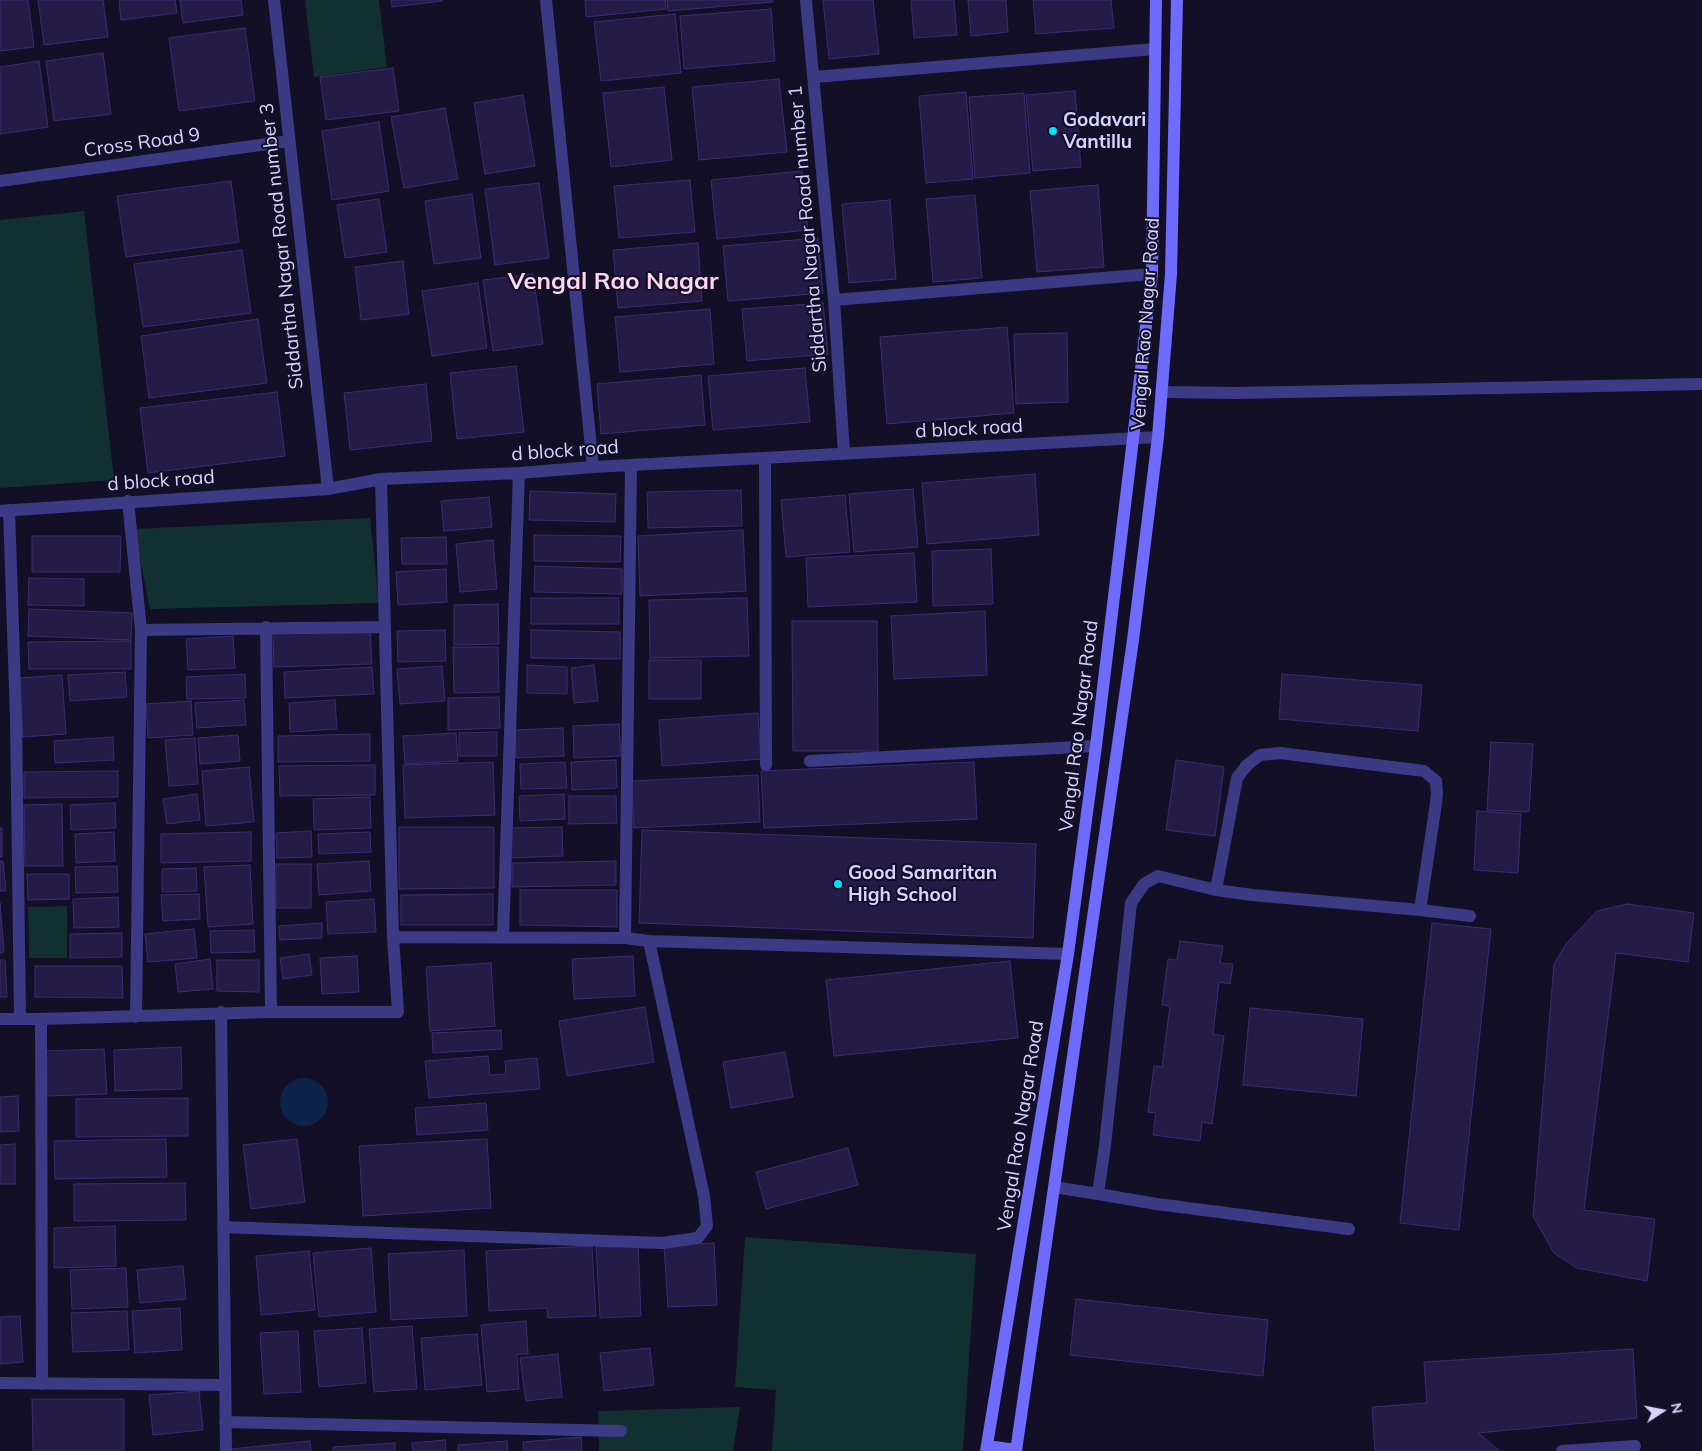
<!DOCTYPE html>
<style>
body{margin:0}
#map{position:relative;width:1702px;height:1451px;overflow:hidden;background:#130f26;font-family:Mulish,sans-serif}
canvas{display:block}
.north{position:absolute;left:1637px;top:1386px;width:50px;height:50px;-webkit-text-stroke:4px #130f26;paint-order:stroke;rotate:79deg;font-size:14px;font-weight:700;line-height:20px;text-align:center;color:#d9d4ff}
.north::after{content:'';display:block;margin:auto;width:18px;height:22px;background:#d9d4ff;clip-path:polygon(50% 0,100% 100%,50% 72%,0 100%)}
</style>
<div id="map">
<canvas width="1702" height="1451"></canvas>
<div class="north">N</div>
</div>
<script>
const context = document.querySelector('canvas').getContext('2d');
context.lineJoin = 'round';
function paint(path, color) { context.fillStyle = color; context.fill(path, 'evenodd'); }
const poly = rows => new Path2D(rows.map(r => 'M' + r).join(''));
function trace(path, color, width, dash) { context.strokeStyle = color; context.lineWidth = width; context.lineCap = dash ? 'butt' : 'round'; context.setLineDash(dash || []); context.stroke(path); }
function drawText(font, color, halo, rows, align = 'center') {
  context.font = font + ' Mulish,sans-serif'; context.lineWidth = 4; context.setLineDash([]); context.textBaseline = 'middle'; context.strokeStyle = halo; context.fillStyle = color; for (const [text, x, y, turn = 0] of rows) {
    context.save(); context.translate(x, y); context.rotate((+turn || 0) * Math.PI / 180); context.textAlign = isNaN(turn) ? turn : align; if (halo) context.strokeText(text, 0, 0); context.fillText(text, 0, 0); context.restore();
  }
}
paint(poly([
 [305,0,379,0,387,67,314,77],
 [84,211,114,480,0,488,0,220],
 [370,518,379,603,150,609,134,529],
 [67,906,67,958,29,958,28,907],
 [745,1237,976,1254,963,1451,772,1451,776,1390,735,1387],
 [740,1407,733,1451,599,1451,598,1411]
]), '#12302f');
paint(poly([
 '280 1102a24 24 0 1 1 48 0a24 24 0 1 1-48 0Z'
]), '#0c2248');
const building = poly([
 [0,0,28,0,34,47,0,51,0,0],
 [38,0,103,0,108,37,44,45,38,0],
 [119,0,175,0,177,13,121,20,119,0],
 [180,0,241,0,243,15,183,23,180,0],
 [391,0,442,0,442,1,392,7,391,0],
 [585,0,665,0,666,9,586,17,585,0],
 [667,0,772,0,773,2,668,11,667,0],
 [823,0,873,0,879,54,829,59,823,0],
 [911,0,954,0,957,35,914,38,911,0],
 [968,0,1006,0,1008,32,971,36,968,0],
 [1033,0,1111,0,1114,28,1036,34,1033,0],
 [771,9,775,61,684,69,680,16,771,9],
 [675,14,681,73,601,81,594,22,675,14],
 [245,28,255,101,179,111,169,38,245,28],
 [103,53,111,114,54,121,46,61,103,53],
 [39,61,48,127,0,134,0,67,39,61],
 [393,68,399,111,326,120,320,77,393,68],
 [779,79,787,152,699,160,692,87,779,79],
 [664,87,672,160,611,167,603,93,664,87],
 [1075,91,1081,167,1033,171,1026,95,1075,91],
 [966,92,973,179,926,183,919,96,966,92],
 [1024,93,1030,173,975,178,969,97,1024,93],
 [523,95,535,166,485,174,474,103,523,95],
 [445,108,458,179,404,188,391,117,445,108],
 [379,122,389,191,332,200,322,131,379,122],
 [802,171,808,230,717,239,711,180,802,171],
 [690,180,695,232,619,238,614,186,690,180],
 [231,181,239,242,126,257,117,196,231,181],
 [539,183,549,258,495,265,485,189,539,183],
 [1098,185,1104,267,1037,272,1030,191,1098,185],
 [472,194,481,258,434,264,425,201,472,194],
 [975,195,982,278,933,282,926,199,975,195],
 [379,199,387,252,345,258,337,205,379,199],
 [890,200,896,279,849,283,842,204,890,200],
 [818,238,823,293,728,301,723,246,818,238],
 [698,243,702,301,618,308,613,250,698,243],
 [242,250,251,313,143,327,134,264,242,250],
 [403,261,409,314,361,320,355,267,403,261],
 [533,274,543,344,493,351,483,280,533,274],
 [478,283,487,348,432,356,422,291,478,283],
 [823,303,828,354,747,361,742,309,823,303],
 [710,309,714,364,620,372,615,317,710,309],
 [258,319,267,383,149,398,141,336,258,319],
 [1007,327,1014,413,887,424,880,337,1007,327],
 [1067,333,1068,402,1016,404,1014,334,1067,333],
 [516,366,524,432,457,439,450,373,516,366],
 [805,368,810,422,713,430,708,376,805,368],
 [701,375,705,425,601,434,597,384,701,375],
 [426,384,432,441,350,450,344,393,426,384],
 [277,392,285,456,148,473,140,408,277,392],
 [1035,474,1039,535,927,544,922,483,1035,474],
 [913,489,918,547,854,552,849,494,913,489],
 [741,490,742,526,648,528,647,492,741,490],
 [530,491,616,494,615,522,529,520,530,491],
 [845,495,850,552,786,557,781,500,845,495],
 [489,497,492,527,444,531,441,501,489,497],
 [743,530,746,591,640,596,638,536,743,530],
 [534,535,621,536,620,562,534,561,534,535],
 [32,536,121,536,120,572,32,572,32,536],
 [446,537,447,564,402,564,401,538,446,537],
 [493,540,497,589,460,592,456,544,493,540],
 [991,549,993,604,933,606,932,551,991,549],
 [914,553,917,602,808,607,806,558,914,553],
 [535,566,622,569,622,594,534,592,535,566],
 [446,569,447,602,398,605,396,572,446,569],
 [29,578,84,579,84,606,28,605,29,578],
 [531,598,619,598,619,624,531,624,531,598],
 [747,598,749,656,650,658,649,600,747,598],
 [498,604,499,644,454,645,454,605,498,604],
 [29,609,132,613,131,640,28,636,29,609],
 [985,611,987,675,894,679,891,616,985,611],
 [792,621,877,621,878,751,793,751,792,621],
 [445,630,446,661,398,662,397,631,445,630],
 [531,630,620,632,620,659,531,658,531,630],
 [370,631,372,664,274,667,273,634,370,631],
 [233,636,235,668,188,670,186,639,233,636],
 [131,641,131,669,29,669,28,642,131,641],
 [453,647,498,647,499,692,454,693,453,647],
 [649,660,701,660,701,699,649,699,649,660],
 [527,665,567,667,567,694,527,693,527,665],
 [594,665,598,701,574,703,571,668,594,665],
 [442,666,445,701,400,704,397,669,442,666],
 [372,667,374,694,285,698,284,672,372,667],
 [125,672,127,697,70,701,68,675,125,672],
 [245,674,246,698,187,699,186,677,245,674],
 [1282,674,1422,685,1418,731,1279,719,1282,674],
 [62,675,66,734,23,737,19,678,62,675],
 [499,697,500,728,448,730,448,698,499,697],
 [244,700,246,725,197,728,195,703,244,700],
 [335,700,337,729,290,732,289,703,335,700],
 [191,701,193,735,148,738,146,704,191,701],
 [758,713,761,759,662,766,659,720,758,713],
 [619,724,621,756,574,758,573,726,619,724],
 [563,728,564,756,516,758,515,730,563,728],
 [497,732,497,756,459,756,459,733,497,732],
 [456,733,458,761,405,764,403,736,456,733],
 [370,734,370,761,278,762,278,736,370,734],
 [238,735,240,761,200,764,198,738,238,735],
 [113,737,114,760,55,763,54,741,113,737],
 [195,738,198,784,169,786,165,740,195,738],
 [1491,742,1533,744,1529,812,1487,810,1491,742],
 [616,760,617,788,572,790,571,762,616,760],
 [1176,760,1224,767,1215,836,1166,830,1176,760],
 [493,762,495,815,405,818,403,765,493,762],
 [565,762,567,788,521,789,520,764,565,762],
 [974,762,977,819,764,828,761,771,974,762],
 [375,765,375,795,280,796,279,766,375,765],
 [249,767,254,822,206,826,202,771,249,767],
 [118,771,118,797,24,798,24,772,118,771],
 [758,775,760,822,634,828,632,781,758,775],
 [197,794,200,820,167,824,163,799,197,794],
 [564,794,565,819,520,821,519,796,564,794],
 [569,796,616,796,617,823,569,824,569,796],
 [370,797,371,828,314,830,313,799,370,797],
 [115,803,116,828,71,830,70,805,115,803],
 [62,804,63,866,25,866,24,805,62,804],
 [1477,811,1521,814,1518,873,1474,870,1477,811],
 [399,827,494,827,494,888,399,889,399,827],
 [562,827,563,856,510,858,508,828,562,827],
 [0,828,2,828,2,857,0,857,0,828],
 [642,830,1036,844,1033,938,639,923,642,830],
 [311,831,312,857,277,858,276,833,311,831],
 [114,832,115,861,76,863,75,834,114,832],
 [251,832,251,861,161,863,161,834,251,832],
 [370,832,371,852,319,854,318,834,370,832],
 [0,861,3,861,6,891,0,891,0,861],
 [369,861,371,891,319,895,317,864,369,861],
 [616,861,616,885,512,887,512,863,616,861],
 [276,864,311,864,311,908,276,908,276,864],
 [250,865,253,924,208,927,204,867,250,865],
 [117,866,118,892,76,893,75,867,117,866],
 [196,868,197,891,162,892,162,869,196,868],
 [27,874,69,874,69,899,28,900,27,874],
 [520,890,617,890,617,927,520,925,520,890],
 [199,894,200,919,163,921,161,895,199,894],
 [493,894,493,925,401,925,401,895,493,894],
 [118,897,119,927,74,928,73,899,118,897],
 [374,899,376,932,328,934,326,902,374,899],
 [0,903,4,952,0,953,0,903],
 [1627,904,1694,913,1688,962,1616,953,1584,1210,1655,1219,1647,1281,1577,1268,1554,1253,1533,1216,1554,964,1566,944,1597,911,1627,904],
 [322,923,322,938,280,940,279,926,322,923],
 [1432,923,1491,929,1459,1230,1400,1223,1432,923],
 [194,929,197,958,148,962,145,934,194,929],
 [254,930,255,952,211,953,210,931,254,930],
 [122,933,122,957,70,958,70,934,122,933],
 [1180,941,1223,946,1220,963,1233,964,1230,984,1219,982,1213,1034,1224,1036,1212,1124,1202,1122,1200,1141,1153,1135,1156,1113,1148,1112,1154,1066,1162,1067,1170,1006,1162,1005,1168,959,1177,960,1180,941],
 [309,954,312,975,283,979,280,958,309,954],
 [357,956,359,992,322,994,320,958,357,956],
 [633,956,635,996,574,999,572,959,633,956],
 [210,959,213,989,178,992,175,964,210,959],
 [0,960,5,960,7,997,0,997,0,960],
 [217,960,259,960,259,992,217,991,217,960],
 [1010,961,1018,1038,834,1056,826,980,1010,961],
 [491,963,495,1026,430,1031,426,967,491,963],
 [35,966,122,966,123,998,35,997,35,966],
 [645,1007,654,1062,567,1076,559,1021,645,1007],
 [1250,1008,1363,1019,1356,1096,1243,1085,1250,1008],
 [501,1030,502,1049,433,1053,432,1033,501,1030],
 [181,1047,182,1089,115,1091,114,1050,181,1047],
 [104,1049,107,1094,46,1096,44,1051,104,1049],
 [785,1052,793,1097,731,1108,723,1062,785,1052],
 [488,1056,490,1075,506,1074,505,1061,537,1058,540,1089,429,1098,425,1061,488,1056],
 [18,1096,19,1131,0,1132,0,1097,18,1096],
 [188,1098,188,1136,76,1137,76,1099,188,1098],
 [486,1103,488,1130,417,1135,415,1108,486,1103],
 [166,1139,167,1177,55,1179,54,1141,166,1139],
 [297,1139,305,1202,251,1209,243,1145,297,1139],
 [487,1139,491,1208,363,1216,359,1146,487,1139],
 [15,1144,15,1184,0,1184,0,1145,15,1144],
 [848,1148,858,1185,766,1209,756,1172,848,1148],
 [185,1183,186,1220,74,1221,74,1184,185,1183],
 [115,1226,116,1266,54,1268,54,1228,115,1226],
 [714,1243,717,1305,668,1307,664,1246,714,1243],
 [638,1244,641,1316,600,1318,596,1246,638,1244],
 [592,1246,596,1316,548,1318,547,1308,489,1311,486,1251,592,1246],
 [371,1248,376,1312,319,1317,313,1253,371,1248],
 [464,1250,467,1316,391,1320,388,1254,464,1250],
 [309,1251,315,1310,261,1315,256,1256,309,1251],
 [183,1266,186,1299,140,1303,137,1270,183,1266],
 [126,1268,128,1307,72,1309,70,1270,126,1268],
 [1076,1299,1268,1320,1263,1376,1070,1355,1076,1299],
 [180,1308,182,1350,135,1353,132,1311,180,1308],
 [127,1311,129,1350,73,1352,71,1313,127,1311],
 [20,1316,23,1362,0,1364,0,1317,20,1316],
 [526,1321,528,1354,517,1354,519,1389,487,1392,481,1325,526,1321],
 [412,1326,417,1389,374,1392,369,1329,412,1326],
 [362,1328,366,1383,319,1387,314,1331,362,1328],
 [298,1331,301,1392,264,1394,260,1333,298,1331],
 [477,1334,482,1385,425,1390,421,1338,477,1334],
 [650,1348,654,1385,604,1391,600,1353,650,1348],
 [1633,1349,1637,1418,1478,1433,1500,1451,1375,1451,1372,1407,1427,1403,1424,1362,1633,1349],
 [558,1354,562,1397,526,1401,520,1358,558,1354],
 [199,1391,203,1430,153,1435,149,1395,199,1391],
 [32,1399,124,1399,124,1450,33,1450,32,1399],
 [581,1437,582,1451,524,1451,523,1442,581,1437],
 [445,1440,446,1451,413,1451,412,1443,445,1440],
 [310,1441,311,1451,231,1451,231,1449,310,1441],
 [507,1441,508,1451,458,1451,458,1445,507,1441],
 [395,1443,395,1451,333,1451,333,1447,395,1443]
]);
paint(building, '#241b47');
trace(building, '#3b2d73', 1);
trace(poly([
 [1161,392,1236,393,1702,384],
 [1216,890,1237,778,1247,765,1260,755,1280,753,1424,771,1436,781,1437,794,1435,810,1420,910],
 [1054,1187,1098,1194],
 [1349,1229,1157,1204,1098,1194,1105,1145,1131,903,1144,884,1158,876,1216,890,1252,895,1420,910,1470,916],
 [1562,1451,1635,1446]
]), '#3d3a85', 12);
trace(poly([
 [274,0,328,489],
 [546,0,593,467],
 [806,0,834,300,844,454],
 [814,77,1155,49],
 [0,181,289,141],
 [834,300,1152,274],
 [765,458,766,765],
 [128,501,141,630,136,1017],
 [9,510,16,718,20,1018],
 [0,511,328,489,381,479,519,473,593,467,1158,437],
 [266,627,271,1012],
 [141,630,385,627],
 [810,761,1096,746],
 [503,936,519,473],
 [393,937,625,938,649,941,1068,954],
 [625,938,631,466],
 [221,1012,226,1451],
 [0,1019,41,1019,271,1012,398,1012,393,937,381,479],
 [41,1019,42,1384],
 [223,1227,662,1243,698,1238,707,1226,704,1196,649,941],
 [0,1383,225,1385],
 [225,1422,621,1431]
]), '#3d3a85', 12);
trace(poly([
 [987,1446,1016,1450],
 [986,1451,1068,954,1096,746,1133,439,1152,274,1156,0],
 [1016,1451,1133,640,1158,437,1171,274,1177,0]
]), '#6f6bff', 12);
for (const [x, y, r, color] of [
 [1053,131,5,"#00e5ff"],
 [838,884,5,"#00e5ff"]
]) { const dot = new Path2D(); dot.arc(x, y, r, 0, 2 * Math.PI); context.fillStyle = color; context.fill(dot); trace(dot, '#130f26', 2); }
drawText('bold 19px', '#d9d4ff', '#130f26', [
 ["Godavari",1063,120],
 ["Vantillu",1063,142],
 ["Good Samaritan",848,873],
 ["High School",848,895]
], 'left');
drawText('19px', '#d9d4ff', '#130f26', [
 ["Cross Road 9",142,143,-8],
 ["Siddartha Nagar Road number 1",808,229,-95],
 ["Siddartha Nagar Road number 3",282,246,-96],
 ["Vengal Rao Nagar Road",1146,324,-86],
 ["d block road",969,429,-3],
 ["d block road",565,451,-4],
 ["d block road",161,481,-4],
 ["Vengal Rao Nagar Road",1079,726,-83],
 ["Vengal Rao Nagar Road",1021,1126,-81]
]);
drawText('bold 24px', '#ffd6f0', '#130f26', [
 ["Vengal Rao Nagar",613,282]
]);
</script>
